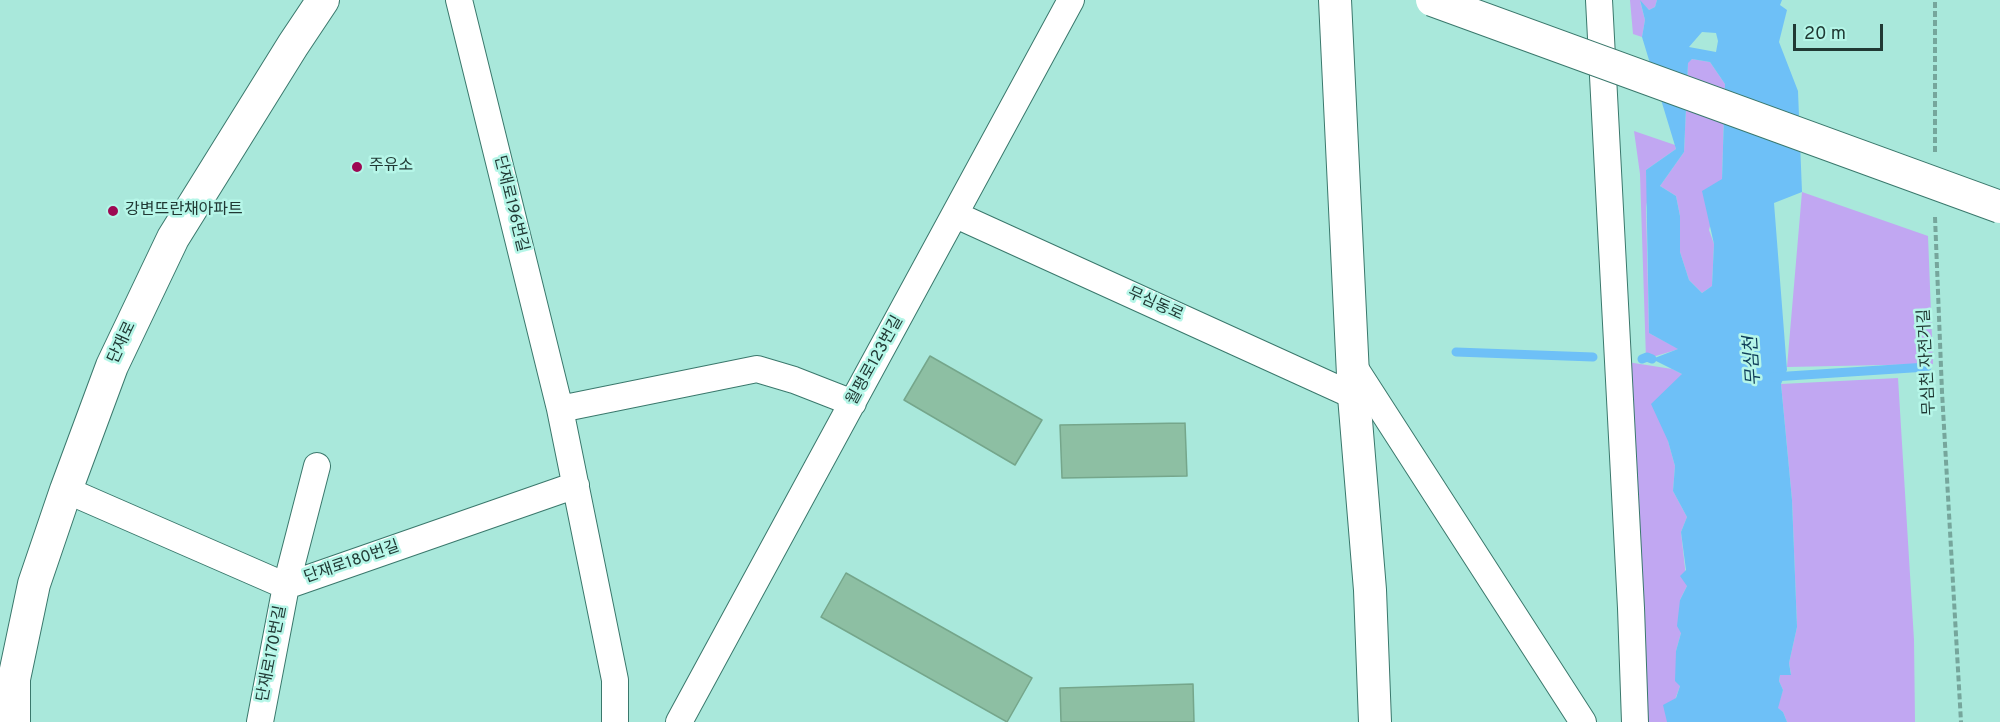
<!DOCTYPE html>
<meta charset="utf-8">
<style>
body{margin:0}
#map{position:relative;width:2000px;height:722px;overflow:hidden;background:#a9e8db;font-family:Overpass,sans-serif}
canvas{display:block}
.scale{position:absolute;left:1793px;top:24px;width:90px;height:27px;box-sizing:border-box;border:3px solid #203934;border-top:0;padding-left:8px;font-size:18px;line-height:21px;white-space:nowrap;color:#203934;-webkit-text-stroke:4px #b6f6e8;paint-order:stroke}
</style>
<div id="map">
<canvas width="2000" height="722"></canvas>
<div class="scale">20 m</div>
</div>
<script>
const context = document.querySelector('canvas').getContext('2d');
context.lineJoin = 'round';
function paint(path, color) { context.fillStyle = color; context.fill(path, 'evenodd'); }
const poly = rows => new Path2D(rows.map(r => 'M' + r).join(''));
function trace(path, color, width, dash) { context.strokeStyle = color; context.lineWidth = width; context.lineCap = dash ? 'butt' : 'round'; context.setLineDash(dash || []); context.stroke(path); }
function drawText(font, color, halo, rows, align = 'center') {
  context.font = font + ' Overpass,"Noto Sans KR",sans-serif'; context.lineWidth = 5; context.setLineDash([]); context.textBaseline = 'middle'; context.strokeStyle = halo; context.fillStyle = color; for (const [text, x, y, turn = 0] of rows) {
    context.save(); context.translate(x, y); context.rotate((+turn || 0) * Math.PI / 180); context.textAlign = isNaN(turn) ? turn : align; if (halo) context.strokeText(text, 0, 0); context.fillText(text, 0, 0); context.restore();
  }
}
paint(poly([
 [1630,0,1657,0,1655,7,1649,10,1640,1,1645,20,1642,37,1633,34],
 [1692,59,1710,62,1725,84,1722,179,1709,230,1714,244,1712,286,1702,293,1689,280,1680,252,1680,216,1676,196,1660,186,1684,152,1688,62],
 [1634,131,1675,145,1676,149,1646,170,1648,197,1646,207,1649,333,1679,349,1646,359,1640,174],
 [1802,192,1928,236,1933,364,1787,367],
 [1621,361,1672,369,1682,374,1668,441,1675,466,1673,491,1687,517,1681,532,1687,586,1680,600,1681,633,1676,651,1676,665,1680,686,1667,722,1636,722],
 [1898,378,1914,640,1915,722,1787,722,1783,712,1777,708,1783,690,1779,681,1780,675,1791,674,1789,663,1797,627,1792,500,1781,384]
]), '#c1a7f2');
paint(poly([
 [1640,0,1649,10,1655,7,1657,0,1782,0,1780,5,1787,10,1779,42,1798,91,1802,192,1774,203,1787,370,1781,384,1792,500,1797,627,1789,663,1791,675,1780,675,1779,681,1783,690,1778,708,1783,712,1787,722,1667,722,1663,705,1676,698,1680,686,1675,681,1676,651,1681,633,1677,626,1680,600,1687,586,1680,576,1686,570,1681,532,1687,517,1673,491,1675,466,1668,441,1651,404,1682,374,1652,359,1678,349,1649,333,1646,170,1676,149,1642,37,1645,20],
 [1702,32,1716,33,1718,41,1716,52,1689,47],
 [1692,59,1710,62,1725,84,1722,179,1702,191,1714,244,1712,286,1702,293,1689,280,1680,252,1680,216,1676,196,1660,186,1684,152,1688,63]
]), '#6ec0f7');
trace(poly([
 [1456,352,1593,357],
 [1642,359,1647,357,1652,359],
 [1773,377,1927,367]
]), '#6ec0f7', 9);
const building = poly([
 [930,356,1042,420,1015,465,904,400,930,356],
 [1185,423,1187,476,1062,478,1060,425,1185,423],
 [846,573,1032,678,1007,722,821,617,846,573],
 [1193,684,1194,722,1061,722,1060,688,1193,684]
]);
paint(building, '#8dbfa3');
trace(building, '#75a68b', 1.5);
const minor = poly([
 [459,0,560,409,615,680,615,722],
 [1599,0,1631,608,1635,722],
 [956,215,1354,396],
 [1353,365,1583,722],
 [560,409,757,369,794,380,853,403],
 [66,490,286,586,576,485],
 [260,722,286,586,317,466],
 [679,722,1071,0]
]);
const tertiary = poly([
 [1335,0,1354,396,1370,590,1375,722],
 [14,722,14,679,34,584,66,490,112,366,173,238,293,45,323,0]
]);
trace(minor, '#3a786c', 28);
trace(tertiary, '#3a786c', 34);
trace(poly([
 [1935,152,1935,0],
 [1935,217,1942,392,1961,722]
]), '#76a69c', 4, [6, 3]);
trace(minor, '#fff', 26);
trace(tertiary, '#fff', 32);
const tertiaryBridge = poly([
 [1432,0,2000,207]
]);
trace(tertiaryBridge, '#3a786c', 34, []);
trace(tertiaryBridge, '#fff', 32);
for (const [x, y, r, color] of [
 [357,167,6,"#9d0853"],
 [113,211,6,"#9d0853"]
]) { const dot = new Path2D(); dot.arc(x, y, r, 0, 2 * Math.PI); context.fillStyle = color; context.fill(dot); trace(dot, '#b6f6e8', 2); }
drawText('16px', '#203934', '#b6f6e8', [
 ["주유소",369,167],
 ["강변뜨란채아파트",125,211]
], 'left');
drawText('16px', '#203934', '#b6f6e8', [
 ["단재로196번길",510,204,76],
 ["무심동로",1155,305,24],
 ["단재로",123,343,-65],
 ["월평로123번길",876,361,-61],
 ["무심천 자전거길",1928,362,-93],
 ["단재로180번길",352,563,-19],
 ["단재로170번길",273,654,-79]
]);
drawText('italic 18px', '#0f3d59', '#b6f6e8', [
 ["무심천",1754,361,-94]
]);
</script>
